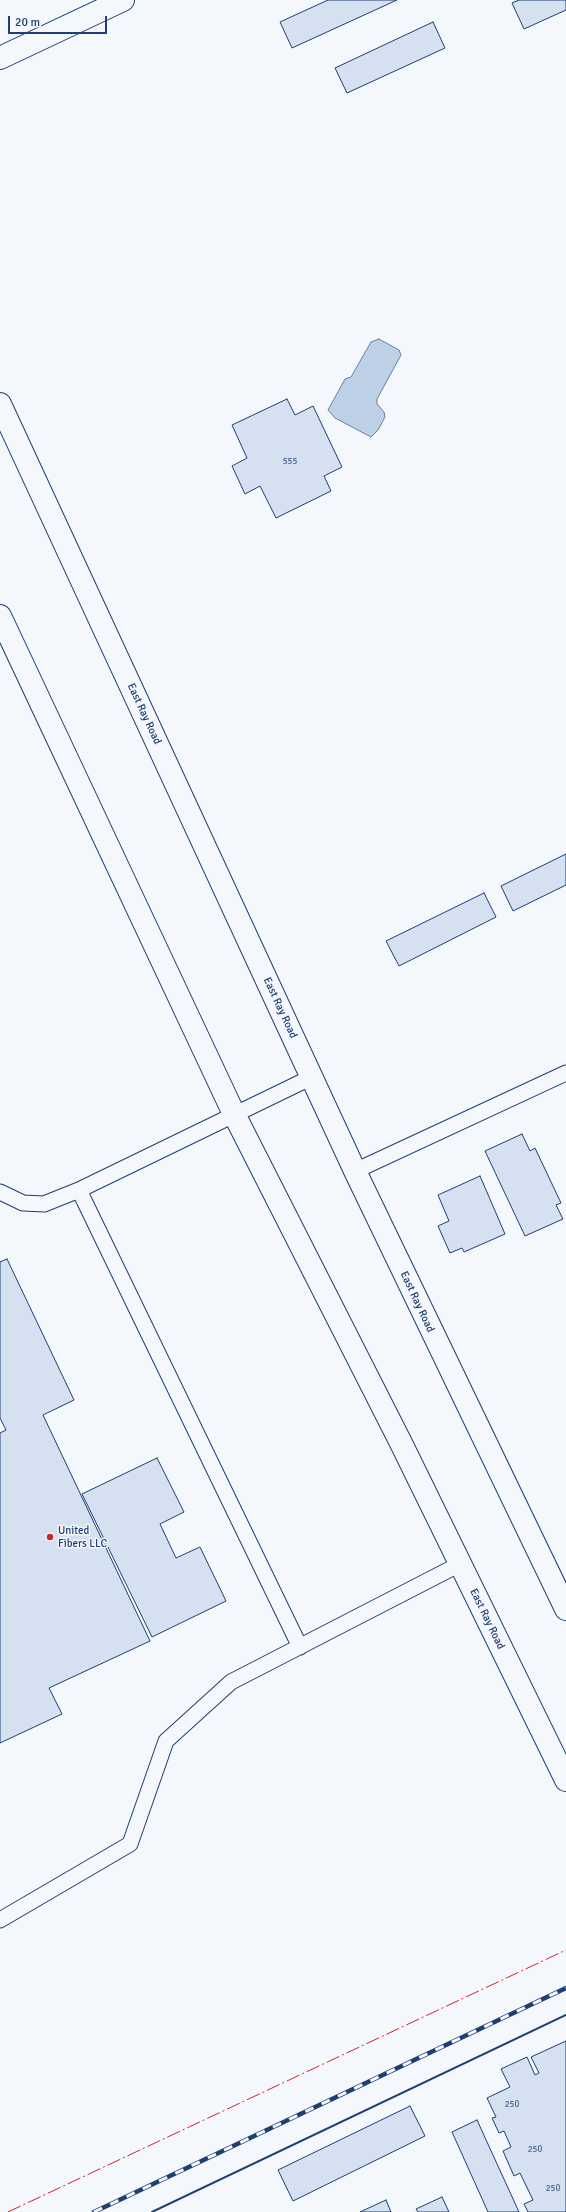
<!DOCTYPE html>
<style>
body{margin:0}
#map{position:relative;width:566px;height:2212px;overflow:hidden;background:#f4f7fb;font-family:Signika,sans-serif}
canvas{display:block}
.scale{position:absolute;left:8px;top:16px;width:99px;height:18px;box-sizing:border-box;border:2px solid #1d3f73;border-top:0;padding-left:5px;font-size:12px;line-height:14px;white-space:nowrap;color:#1d3f73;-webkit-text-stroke:3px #f4f7fb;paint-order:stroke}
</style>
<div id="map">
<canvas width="566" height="2212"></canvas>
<div class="scale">20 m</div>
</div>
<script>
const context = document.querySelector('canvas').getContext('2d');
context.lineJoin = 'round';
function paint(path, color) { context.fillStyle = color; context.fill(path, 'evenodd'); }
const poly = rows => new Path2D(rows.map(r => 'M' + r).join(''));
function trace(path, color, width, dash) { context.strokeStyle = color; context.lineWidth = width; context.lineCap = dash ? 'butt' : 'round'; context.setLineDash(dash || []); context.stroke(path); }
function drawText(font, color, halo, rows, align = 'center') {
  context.font = font + ' Signika,sans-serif'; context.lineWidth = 3; context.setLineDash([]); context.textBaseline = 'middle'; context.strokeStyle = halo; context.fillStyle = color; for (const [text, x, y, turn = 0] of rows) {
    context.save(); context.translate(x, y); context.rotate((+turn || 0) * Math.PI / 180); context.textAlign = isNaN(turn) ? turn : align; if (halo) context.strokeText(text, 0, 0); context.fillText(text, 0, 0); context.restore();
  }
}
const water = poly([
 [379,339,399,350,401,355,377,399,377,404,384,412,385,417,378,430,371,437,335,418,328,410,345,379,351,377,371,342,379,339]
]);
paint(water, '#bed0e5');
trace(water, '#687fa3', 1);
const building = poly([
 [328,0,397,0,292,48,280,22,328,0],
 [519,0,566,0,566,10,524,29,512,3,519,0],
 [433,22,445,48,347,93,335,68,433,22],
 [287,399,295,415,313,406,342,467,324,476,331,491,276,518,260,486,245,494,232,466,247,458,232,425,287,399],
 [566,854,566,885,513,911,501,886,566,854],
 [484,893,496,917,399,966,386,941,484,893],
 [522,1134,530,1151,535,1148,561,1203,556,1205,563,1219,525,1236,485,1151,522,1134],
 [480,1176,505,1234,464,1252,462,1248,450,1253,438,1226,449,1221,438,1195,480,1176],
 [7,1259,74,1400,43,1415,150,1641,49,1688,62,1714,0,1743,0,1433,6,1430,0,1418,0,1262,7,1259],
 [157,1458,184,1512,160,1524,176,1558,200,1547,226,1601,152,1637,82,1494,157,1458],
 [566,2041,566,2212,528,2212,524,2204,533,2200,520,2173,514,2176,503,2151,511,2147,504,2131,499,2133,492,2118,496,2117,487,2098,510,2087,501,2069,527,2057,535,2075,539,2073,531,2057,566,2041],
 [410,2106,425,2136,293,2201,278,2170,410,2106],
 [477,2120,519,2212,488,2212,452,2132,477,2120],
 [442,2197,449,2212,418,2212,416,2209,442,2197],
 [386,2200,391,2212,360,2212,386,2200]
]);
paint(building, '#d5e0f0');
trace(building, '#1d3f73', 1);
const lane = poly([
 [355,1171,566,1073],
 [0,1192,23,1203,44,1204,79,1190],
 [300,1647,79,1190,312,1077],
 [0,1920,130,1844,166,1741,231,1682,460,1564]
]);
const secondary = poly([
 [0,58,123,0]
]);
const primary = poly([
 [0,404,355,1171,566,1609],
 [0,616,234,1114,402,1445,566,1780]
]);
trace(lane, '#1d3f73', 17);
trace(secondary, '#1d3f73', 24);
trace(primary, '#1d3f73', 24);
trace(lane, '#f4f7fb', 15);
trace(secondary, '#f4f7fb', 22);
trace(primary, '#f4f7fb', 22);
const rail = poly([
 [94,2212,566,1988]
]);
trace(rail, '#1d3f73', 4.5);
trace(rail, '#f4f7fb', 3, [9]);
trace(poly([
 [152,2212,566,2015]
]), '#1d3f73', 2);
trace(poly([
 [8,2212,566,1950]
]), '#c62828', 1, [14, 3, 2, 3]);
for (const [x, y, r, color] of [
 [50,1537,4,"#c62828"]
]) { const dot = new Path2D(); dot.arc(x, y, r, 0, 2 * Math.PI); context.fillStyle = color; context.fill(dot); trace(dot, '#f4f7fb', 1.5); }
drawText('9px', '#4b6792', null, [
 ["555",290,462],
 ["250",512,2105],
 ["250",535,2150],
 ["250",553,2189]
]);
drawText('11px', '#1d3f73', '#f4f7fb', [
 ["East Ray Road",144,714,65],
 ["East Ray Road",280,1008,65],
 ["East Ray Road",417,1302,65],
 ["East Ray Road",487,1619,64]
]);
drawText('11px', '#1d3f73', '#f4f7fb', [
 ["United",58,1531],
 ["Fibers LLC",58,1544]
], 'left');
</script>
